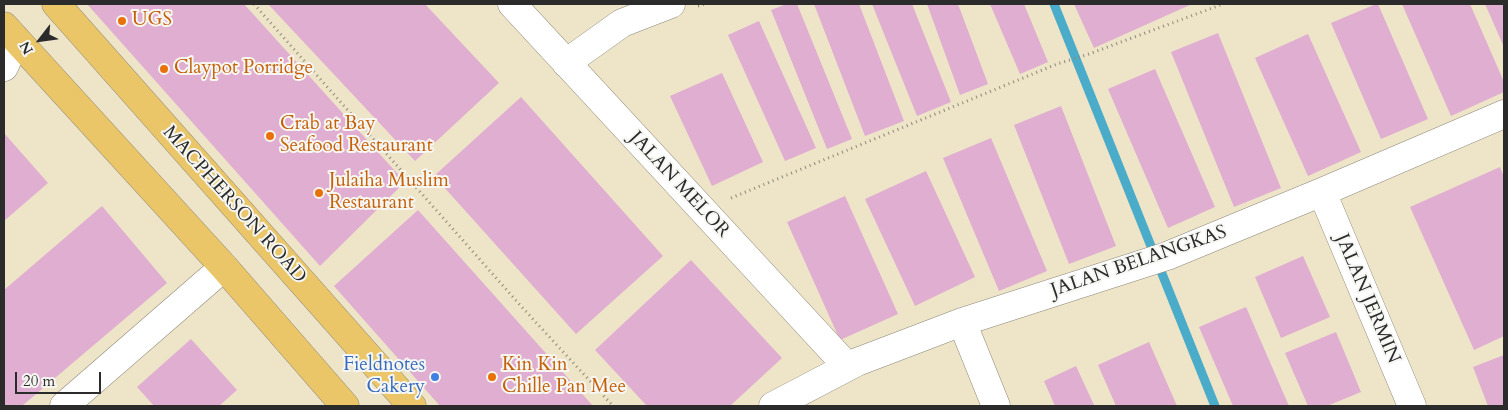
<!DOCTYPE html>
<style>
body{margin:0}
#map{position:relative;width:1508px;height:410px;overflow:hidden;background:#eee4c8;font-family:Cardo,serif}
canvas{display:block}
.frame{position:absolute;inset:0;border:5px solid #2b2b2b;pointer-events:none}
.north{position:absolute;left:15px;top:15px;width:50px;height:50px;-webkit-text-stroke:4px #f6f6f2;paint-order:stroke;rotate:240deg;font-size:14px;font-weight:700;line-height:20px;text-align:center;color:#2b2b2b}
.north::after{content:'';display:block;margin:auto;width:18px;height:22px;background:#2b2b2b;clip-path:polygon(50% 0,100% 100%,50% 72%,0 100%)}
.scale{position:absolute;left:15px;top:372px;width:86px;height:22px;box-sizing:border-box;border:2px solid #2b2b2b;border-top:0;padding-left:6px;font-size:15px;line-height:18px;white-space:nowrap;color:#2b2b2b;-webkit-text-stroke:4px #f6f6f2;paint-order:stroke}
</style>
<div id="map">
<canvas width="1508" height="410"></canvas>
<div class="frame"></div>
<div class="north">N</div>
<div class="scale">20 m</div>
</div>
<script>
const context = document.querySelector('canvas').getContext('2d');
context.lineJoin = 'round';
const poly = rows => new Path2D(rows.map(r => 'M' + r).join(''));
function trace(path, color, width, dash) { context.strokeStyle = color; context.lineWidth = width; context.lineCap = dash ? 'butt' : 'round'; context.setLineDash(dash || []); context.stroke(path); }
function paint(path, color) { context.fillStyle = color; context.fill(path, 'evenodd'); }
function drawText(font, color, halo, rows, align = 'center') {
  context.font = font + ' Cardo,serif'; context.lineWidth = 4; context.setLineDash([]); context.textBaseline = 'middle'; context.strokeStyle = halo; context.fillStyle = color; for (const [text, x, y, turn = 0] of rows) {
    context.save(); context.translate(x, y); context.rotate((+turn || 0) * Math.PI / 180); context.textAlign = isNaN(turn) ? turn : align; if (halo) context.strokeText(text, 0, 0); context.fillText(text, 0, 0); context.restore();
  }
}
trace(poly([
 [1054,4,1215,406]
]), '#4bacca', 9);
paint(poly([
 [87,4,244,4,405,182,320,266],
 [268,4,425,4,499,83,415,161],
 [787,4,797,4,852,139,827,149,771,10],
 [814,4,859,4,904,121,865,136],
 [872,4,912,4,951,102,917,116],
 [927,4,958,4,988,84,960,95],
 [990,4,1024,4,1048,62,1020,74],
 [1074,4,1192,4,1094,48],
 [1376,4,1378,4,1428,119,1381,139,1331,23],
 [1402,4,1470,4,1504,82,1504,92,1451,116],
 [1485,4,1504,4,1504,47],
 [759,21,816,148,785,161,728,35],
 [1218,33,1281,188,1234,207,1171,52],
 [1308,34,1361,152,1308,176,1255,58],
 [1155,69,1215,207,1168,228,1108,89],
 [722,73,763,162,712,186,670,96],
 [521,97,663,256,576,334,434,176],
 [1061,106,1116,246,1069,264,1014,125],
 [4,133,48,183,4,221],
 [991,138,1047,271,999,291,943,158],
 [1500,167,1504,177,1504,336,1474,350,1410,207],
 [926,171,975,277,915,306,865,199],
 [845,196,898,314,840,340,787,222],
 [102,206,167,283,22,406,4,406,4,290],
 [418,210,593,406,440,406,334,286],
 [1303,256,1330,317,1281,338,1255,277],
 [691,260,782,358,730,406,647,406,595,350],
 [1246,307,1289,406,1233,406,1199,327],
 [1336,332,1361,392,1327,406,1308,406,1285,353],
 [191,339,237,390,219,406,154,406,137,387],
 [1149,342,1177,406,1116,406,1098,365],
 [1504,355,1504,406,1488,406,1473,367],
 [1076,366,1094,405,1055,406,1044,381]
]), '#e0aed1');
const minor = poly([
 [512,4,847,366],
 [566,63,622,23,671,4],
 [4,67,11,52,10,33],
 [1322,192,1412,406],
 [962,322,996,406],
 [64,406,224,267],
 [773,406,857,362,962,322,1167,256,1322,192,1504,114]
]);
const major = poly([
 [56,4,412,406],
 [4,26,224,267,345,406]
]);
trace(minor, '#8c887a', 29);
trace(major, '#8c887a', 29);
trace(poly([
 [254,4,520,305,613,406],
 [698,6,705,4],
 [731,198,1057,64,1089,54,1223,4]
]), '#8c887a', 3, [1, 4]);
trace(minor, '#fff', 28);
trace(major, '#eac669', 28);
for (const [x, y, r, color] of [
 [122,21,5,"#e8710a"],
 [164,69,5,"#e8710a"],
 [270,136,5,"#e8710a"],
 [319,193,5,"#e8710a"],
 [435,377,5,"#3f7fe0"],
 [492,377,5,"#e8710a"]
]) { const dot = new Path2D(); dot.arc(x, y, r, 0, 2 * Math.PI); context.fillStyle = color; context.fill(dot); trace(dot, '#f6f6f2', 2); }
drawText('19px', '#c56008', '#f6f6f2', [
 ["UGS",132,21],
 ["Claypot Porridge",174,69],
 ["Crab at Bay",280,125],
 ["Seafood Restaurant",280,147],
 ["Julaiha Muslim",329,182],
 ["Restaurant",329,204],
 ["Kin Kin",502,366],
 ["Chille Pan Mee",502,388]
], 'left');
drawText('19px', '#2b2b2b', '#f6f6f2', [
 ["JALAN MELOR",679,185,47],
 ["MACPHERSON ROAD",234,205,48],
 ["JALAN BELANGKAS",1139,262,-19],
 ["JALAN JERMIN",1367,299,67]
]);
drawText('19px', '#366cbe', '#f6f6f2', [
 ["Fieldnotes",425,366],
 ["Cakery",425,388]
], 'right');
</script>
